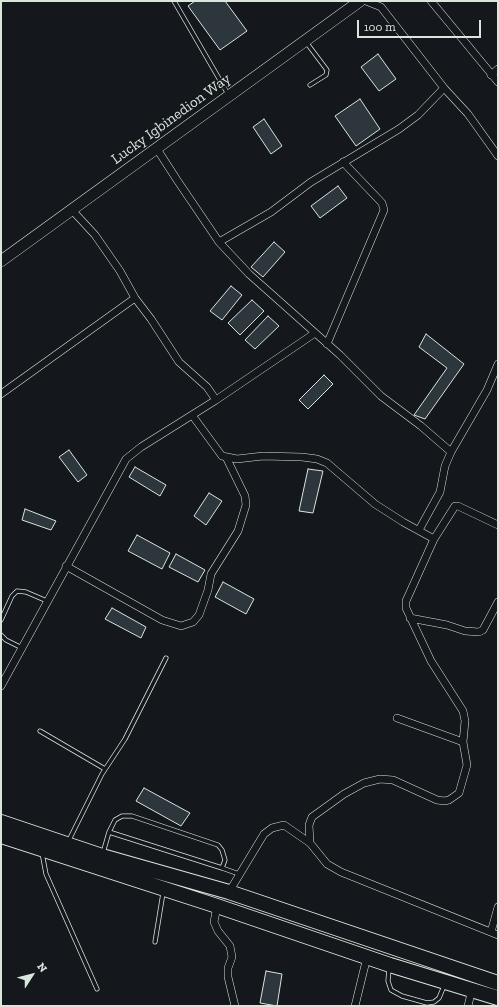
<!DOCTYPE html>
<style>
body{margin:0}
#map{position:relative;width:499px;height:1007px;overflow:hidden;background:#14181c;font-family:"Zilla Slab",serif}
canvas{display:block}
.frame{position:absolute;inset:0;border:2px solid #d8e6dc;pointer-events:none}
.north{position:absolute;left:12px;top:955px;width:40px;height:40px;-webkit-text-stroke:3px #14181c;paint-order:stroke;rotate:54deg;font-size:11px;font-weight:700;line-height:16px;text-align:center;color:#d8e6dc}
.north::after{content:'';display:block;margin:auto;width:14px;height:18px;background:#d8e6dc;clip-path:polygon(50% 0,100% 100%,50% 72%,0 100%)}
.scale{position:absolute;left:357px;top:20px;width:124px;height:18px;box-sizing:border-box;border:2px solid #d8e6dc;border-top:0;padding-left:5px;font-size:12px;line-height:14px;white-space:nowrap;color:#d8e6dc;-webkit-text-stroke:3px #14181c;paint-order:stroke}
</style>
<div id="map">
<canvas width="499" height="1007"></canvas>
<div class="frame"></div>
<div class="north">N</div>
<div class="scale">100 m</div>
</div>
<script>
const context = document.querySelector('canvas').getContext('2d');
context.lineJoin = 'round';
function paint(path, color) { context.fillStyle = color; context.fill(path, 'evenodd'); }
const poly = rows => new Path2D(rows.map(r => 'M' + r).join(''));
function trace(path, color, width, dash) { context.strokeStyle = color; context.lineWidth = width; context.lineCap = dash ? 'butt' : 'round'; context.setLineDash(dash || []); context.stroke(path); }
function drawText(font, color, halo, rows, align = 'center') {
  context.font = font + ' "Zilla Slab",serif'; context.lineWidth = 3; context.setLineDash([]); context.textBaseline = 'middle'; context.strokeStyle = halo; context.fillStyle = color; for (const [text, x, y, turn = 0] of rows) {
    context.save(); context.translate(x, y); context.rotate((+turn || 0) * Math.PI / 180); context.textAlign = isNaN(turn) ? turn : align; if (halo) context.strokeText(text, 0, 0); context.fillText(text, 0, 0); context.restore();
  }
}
const building = poly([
 [195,1,225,1,247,31,220,50,188,6,195,1],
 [378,54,396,79,379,91,361,67,378,54],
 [360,99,380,129,356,146,335,116,360,99],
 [264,119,282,146,271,154,253,127,264,119],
 [338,186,347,198,320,218,311,206,338,186],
 [274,242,285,252,263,277,251,267,274,242],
 [231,286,242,295,222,320,210,311,231,286],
 [252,300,264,311,240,335,228,323,252,300],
 [268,316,279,326,255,349,245,340,268,316],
 [426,334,464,364,425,419,414,415,447,368,419,347,426,334],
 [324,375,333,384,308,409,299,400,324,375],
 [69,450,87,475,78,482,59,457,69,450],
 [135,467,166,485,160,496,129,477,135,467],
 [308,469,323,471,313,513,299,511,308,469],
 [209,493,222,501,206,525,194,516,209,493],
 [25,509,56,521,51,530,22,520,25,509],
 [137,535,170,553,162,569,128,551,137,535],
 [176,554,205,570,198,582,169,567,176,554],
 [223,582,254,599,246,614,215,597,223,582],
 [112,608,146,627,141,638,105,619,112,608],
 [144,788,190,813,181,826,136,801,144,788],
 [266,971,282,974,277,1006,260,1003,266,971]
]);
paint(building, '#2c363c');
trace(building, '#d8e6dc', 1);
const lane = poly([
 [174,1,228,94],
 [306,42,327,70,326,75,310,85],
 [1,620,12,596,17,591,26,592,47,601],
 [1,635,6,640,22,648],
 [40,731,105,769],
 [109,832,222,868],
 [68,842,102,774,125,739,166,658],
 [42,853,46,874,97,989],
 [103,853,109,832,115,820,122,816,132,816,218,845,222,850,225,860,222,868,239,874],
 [155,942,163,893],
 [389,969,388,981,391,990,402,996,427,1003,434,1002,439,998,444,986]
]);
const street = poly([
 [366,1,381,7,444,88,468,114,498,156],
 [431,1,498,82],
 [491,75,498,69],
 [157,149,177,180,219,242,249,274,340,355,381,396,421,426,451,452],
 [71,209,95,235,120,271,135,298,151,319,179,362,207,387,216,400],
 [219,242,271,212,311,182,399,129,418,115,444,88],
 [327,344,384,210,382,203,343,162],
 [1,394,135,298],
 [192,415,222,456,237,459,263,456,302,457,317,459,327,463,375,504,403,522,434,539],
 [419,530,440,492,445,466,451,452,487,390,498,364],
 [66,566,162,620,181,626,193,622,199,615,208,590,211,574,238,531,246,505,245,496,226,457],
 [410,618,447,625,465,631,479,632,483,630,498,602],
 [1,686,126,459,141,447,216,400,315,333],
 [463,742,465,721,463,711,431,661,406,608,406,601,434,539,455,506,458,506,498,525],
 [310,843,309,825,312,817,344,794,364,783,380,779,393,780,437,800,444,801,449,800,459,793,467,765,463,742,397,718],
 [229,892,264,834,272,828,284,825,310,843,327,864,341,872,498,935],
 [217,906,214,922,218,931,230,946,232,957,228,968,228,977,235,1006],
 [491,932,498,907],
 [355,1006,367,957],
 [468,1006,472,989]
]);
const secondary = poly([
 [1,261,360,1]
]);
const highway = poly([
 [1,822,102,856,229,892,498,983],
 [1,836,217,906,390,965,498,998]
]);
trace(lane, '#d8e6dc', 5);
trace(street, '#d8e6dc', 8);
trace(secondary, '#d8e6dc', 12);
trace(highway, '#d8e6dc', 16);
trace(lane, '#14181c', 3.5);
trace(street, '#14181c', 7);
trace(secondary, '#14181c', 11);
trace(highway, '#14181c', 14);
drawText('15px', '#d8e6dc', '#14181c', [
 ["Lucky Igbinedion Way",171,119,-36]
]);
</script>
